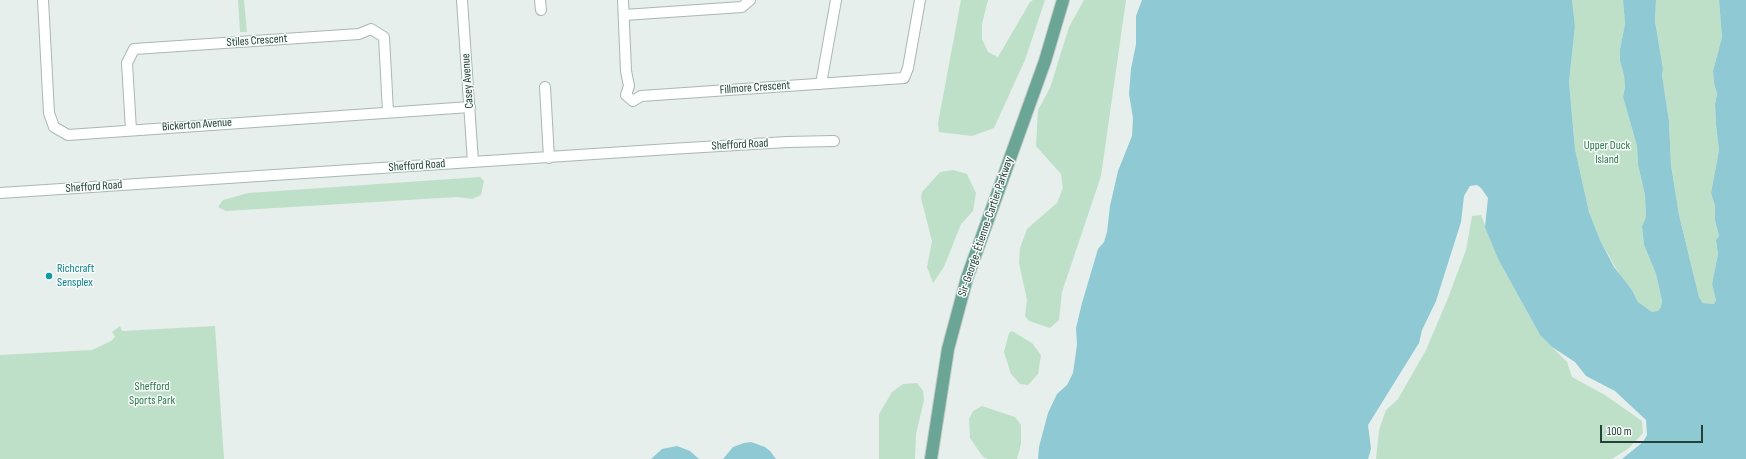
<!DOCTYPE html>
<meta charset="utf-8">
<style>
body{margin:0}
#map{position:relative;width:1746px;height:459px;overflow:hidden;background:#e6efeb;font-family:"Sofia Sans Condensed",sans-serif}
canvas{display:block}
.scale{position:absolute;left:1600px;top:425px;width:103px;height:18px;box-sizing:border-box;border:2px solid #24423a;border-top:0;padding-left:5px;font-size:12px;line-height:14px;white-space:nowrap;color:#24423a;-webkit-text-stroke:3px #f7fbf9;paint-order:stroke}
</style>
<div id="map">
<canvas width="1746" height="459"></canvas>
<div class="scale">100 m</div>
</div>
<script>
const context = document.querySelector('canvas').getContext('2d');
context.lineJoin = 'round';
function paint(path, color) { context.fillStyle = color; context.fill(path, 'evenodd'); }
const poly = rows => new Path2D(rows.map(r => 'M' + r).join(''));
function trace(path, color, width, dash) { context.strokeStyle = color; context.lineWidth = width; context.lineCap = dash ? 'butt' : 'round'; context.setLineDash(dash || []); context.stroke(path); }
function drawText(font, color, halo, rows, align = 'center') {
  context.font = font + ' "Sofia Sans Condensed",sans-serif'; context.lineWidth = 3; context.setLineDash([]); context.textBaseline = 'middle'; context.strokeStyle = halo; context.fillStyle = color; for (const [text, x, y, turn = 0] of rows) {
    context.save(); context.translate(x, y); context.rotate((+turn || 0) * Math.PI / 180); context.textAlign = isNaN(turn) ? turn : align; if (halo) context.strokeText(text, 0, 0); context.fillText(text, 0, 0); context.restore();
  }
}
paint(poly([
 [238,0,244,0,247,32,240,32],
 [961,0,988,0,982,24,982,39,988,52,998,57,1030,2,1033,0,1045,0,1025,60,994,128,972,136,939,132,938,123],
 [1084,0,1126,0,1101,176,1062,292,1059,320,1050,328,1029,321,1025,316,1027,300,1019,263,1020,248,1027,229,1057,203,1063,188,1061,174,1036,146,1038,110,1050,88,1069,27],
 [1572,0,1623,0,1625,24,1620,49,1620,61,1624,74,1625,87,1623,97,1637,146,1638,165,1645,195,1646,217,1642,226,1644,245,1656,274,1662,301,1661,307,1658,312,1652,312,1647,309,1638,302,1632,290,1622,279,1600,240,1589,212,1575,149,1569,82,1575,26],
 [1656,0,1719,0,1722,37,1713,71,1714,83,1717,94,1715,104,1716,125,1719,150,1711,193,1715,206,1715,220,1719,236,1716,240,1718,254,1712,284,1716,300,1714,304,1703,303,1699,297,1679,215,1671,165,1669,121,1662,75,1663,69,1655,21],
 [953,170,967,174,976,193,973,211,961,224,944,267,933,283,927,267,932,241,921,198,922,192,940,172],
 [480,177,484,181,481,195,472,199,457,197,226,211,218,207,223,200,248,193],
 [1481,215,1498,259,1540,335,1567,362,1572,377,1605,395,1642,421,1643,433,1629,448,1612,459,1376,459,1379,430,1386,410,1398,399,1426,350,1448,298,1466,250,1472,216],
 [120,326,122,331,215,326,224,459,0,459,0,355,92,350,111,341,115,337,112,332],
 [1012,331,1032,343,1041,355,1038,374,1028,385,1020,384,1011,374,1004,352,1009,333],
 [917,383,923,391,924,400,916,434,915,459,879,459,879,414,892,392,903,384],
 [982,406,1015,417,1021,425,1021,444,1017,459,988,459,983,457,970,438,969,419,973,411]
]), '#bfe0c8');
paint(poly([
 [1142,0,1572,0,1575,26,1569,82,1575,149,1589,212,1600,240,1614,267,1632,290,1638,302,1652,312,1658,311,1661,307,1662,301,1656,274,1644,245,1642,226,1646,217,1645,195,1638,165,1637,146,1623,97,1625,87,1624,75,1620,61,1620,49,1625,24,1623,0,1656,0,1655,21,1663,69,1662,75,1669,121,1671,165,1679,215,1699,297,1703,303,1714,304,1716,300,1712,284,1718,254,1716,240,1719,236,1715,220,1715,206,1711,193,1719,150,1716,125,1715,104,1717,94,1714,83,1713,71,1722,37,1719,0,1746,0,1746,459,1622,459,1643,442,1647,435,1646,420,1615,391,1586,376,1575,362,1552,347,1540,335,1498,259,1485,227,1488,198,1481,188,1477,185,1470,186,1464,196,1461,222,1436,301,1422,330,1419,343,1368,425,1371,449,1368,459,1038,459,1039,447,1048,413,1057,394,1067,385,1073,373,1077,345,1076,328,1082,303,1098,249,1104,242,1107,232,1110,206,1118,171,1132,136,1133,118,1129,94,1131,69,1136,44,1136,16],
 [751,442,765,447,770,451,776,459,723,459,733,447,744,443],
 [677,446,690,451,699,459,651,459,662,449]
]), '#8ec9d4');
const minor = poly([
 [43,0,49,113,54,127,68,135,470,107],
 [462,0,473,162],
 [540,0,541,10],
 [623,0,626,71,629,86,626,95,633,101,641,96,904,78,908,68,920,0],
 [624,15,742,7,750,0],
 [821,84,836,0],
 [545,87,549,158],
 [131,130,127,63,134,49,359,34,371,29,384,37,388,112],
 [0,193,670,149,787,142,834,141]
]);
const major = poly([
 [931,459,948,349,967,278,1045,61,1063,0]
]);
trace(minor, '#a8b8b2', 12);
trace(major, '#c2cac8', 14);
trace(minor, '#fff', 10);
trace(major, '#6aa596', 12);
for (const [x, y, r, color] of [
 [49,276,4,"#0f9aa8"]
]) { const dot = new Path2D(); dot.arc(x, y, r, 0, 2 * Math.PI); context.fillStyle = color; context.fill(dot); trace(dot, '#f7fbf9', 1.5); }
drawText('12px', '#24423a', '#f7fbf9', [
 ["Stiles Crescent",257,41,-4],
 ["Casey Avenue",468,81,-94],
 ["Fillmore Crescent",755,88,-4],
 ["Bickerton Avenue",197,125,-4],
 ["Shefford Road",740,145,-3],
 ["Shefford Road",417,166,-4],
 ["Shefford Road",94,187,-4],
 ["Sir-George-Étienne-Cartier Parkway",986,227,-71]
]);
drawText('12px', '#2d7a4b', '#f7fbf9', [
 ["Upper Duck",1607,146],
 ["Island",1607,160],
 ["Shefford",152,387],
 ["Sports Park",152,401]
]);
drawText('12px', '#0d838f', '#f7fbf9', [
 ["Richcraft",57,269],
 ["Sensplex",57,283]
], 'left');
</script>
